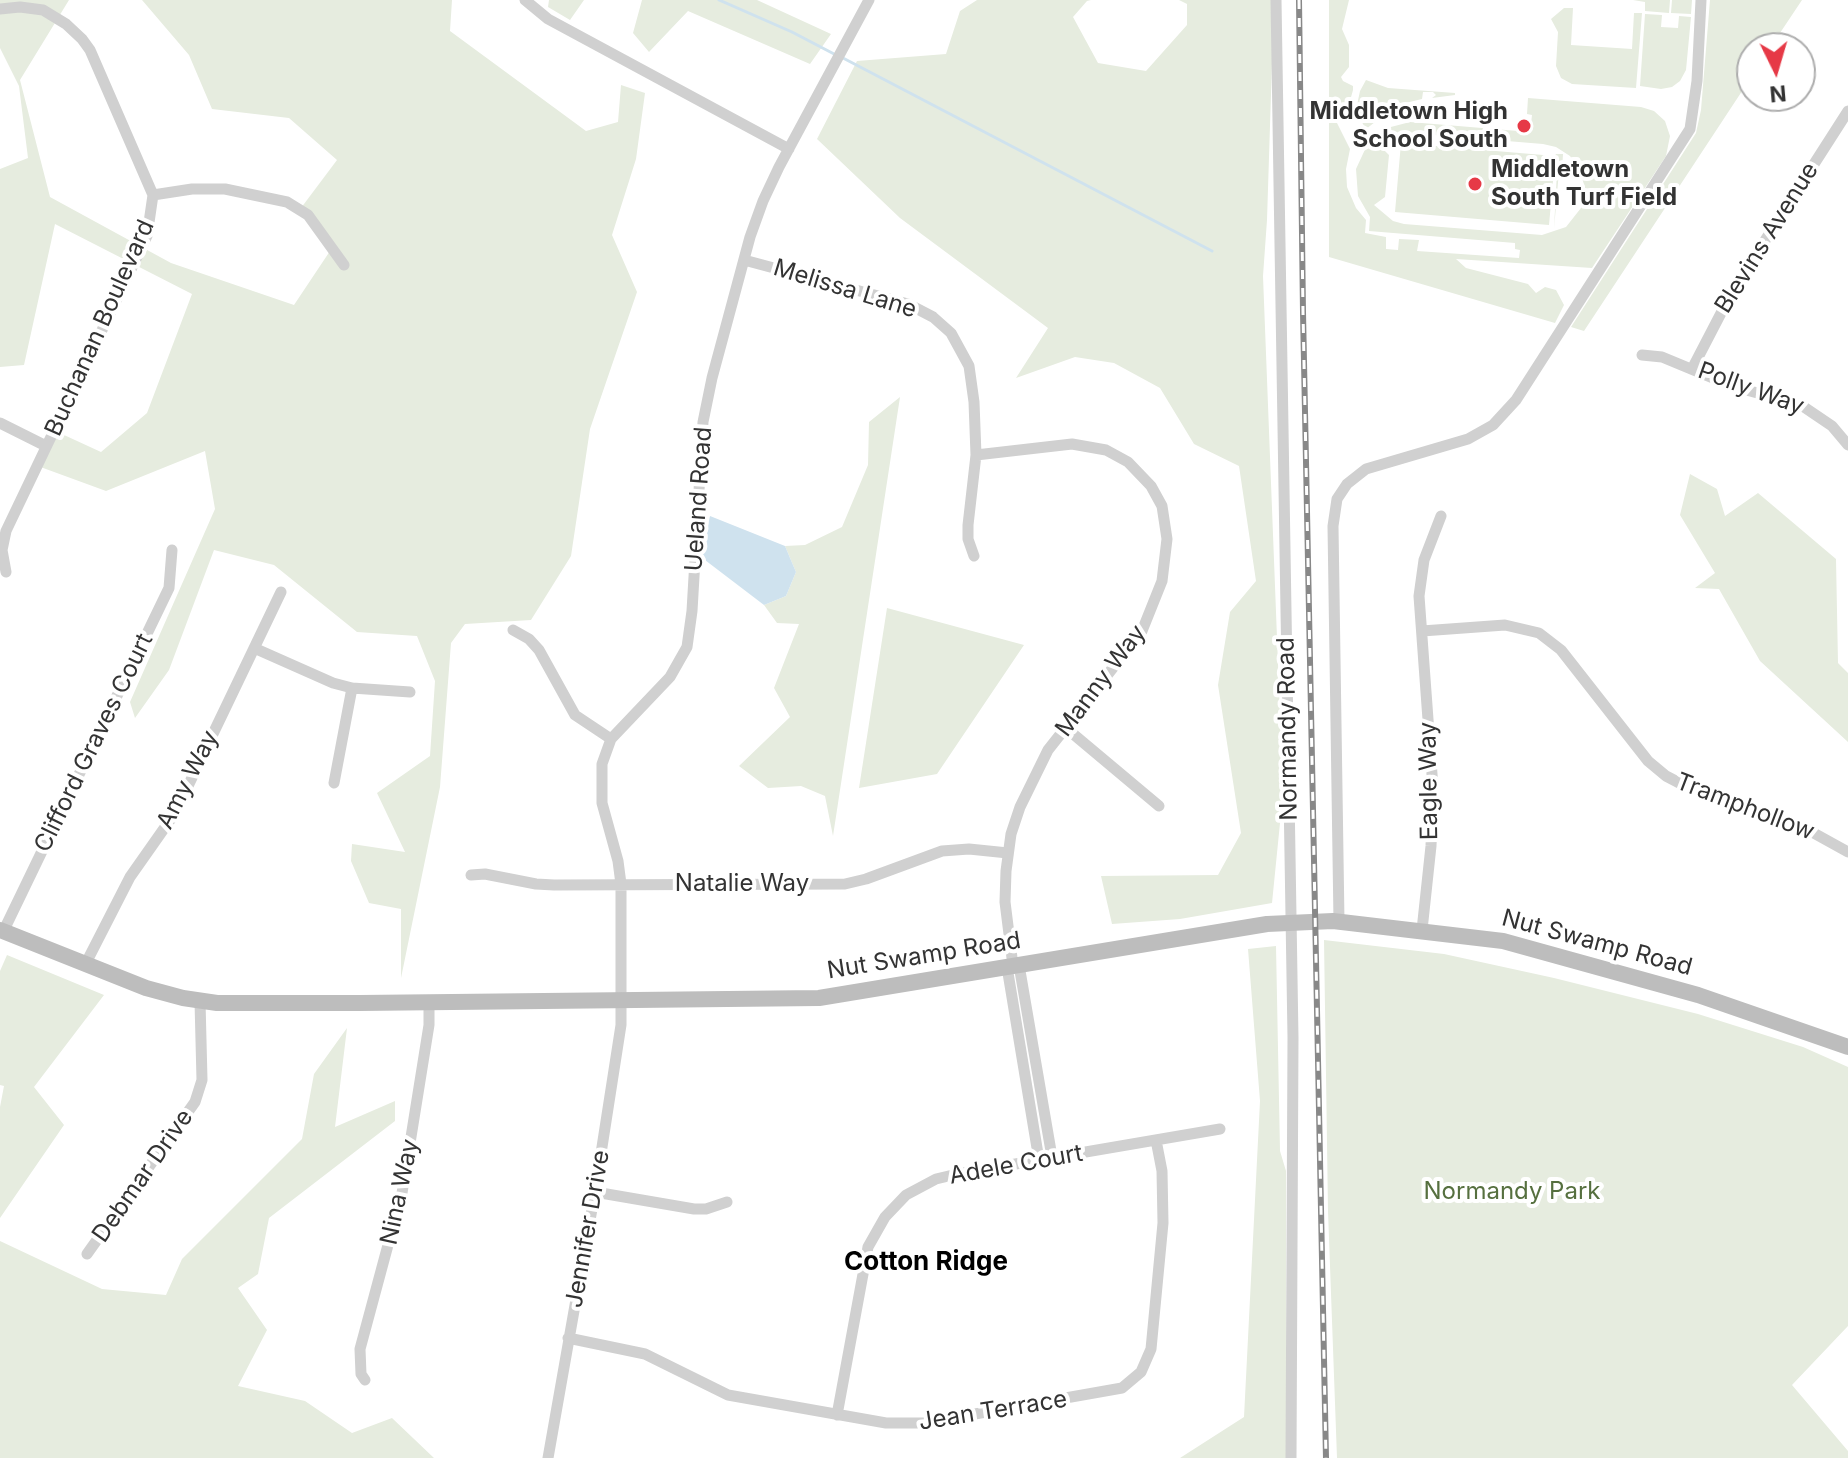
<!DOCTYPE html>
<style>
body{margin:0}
#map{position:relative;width:1848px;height:1458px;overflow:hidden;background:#fff;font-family:Inter,sans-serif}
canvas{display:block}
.north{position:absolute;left:1736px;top:32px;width:80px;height:80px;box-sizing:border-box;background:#fff;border:2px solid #adadad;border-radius:50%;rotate:175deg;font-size:22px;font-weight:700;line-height:32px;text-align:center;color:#333}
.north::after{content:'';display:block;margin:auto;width:28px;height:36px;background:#e63946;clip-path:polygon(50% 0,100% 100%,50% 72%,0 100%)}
</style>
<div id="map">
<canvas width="1848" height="1458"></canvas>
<div class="north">N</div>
</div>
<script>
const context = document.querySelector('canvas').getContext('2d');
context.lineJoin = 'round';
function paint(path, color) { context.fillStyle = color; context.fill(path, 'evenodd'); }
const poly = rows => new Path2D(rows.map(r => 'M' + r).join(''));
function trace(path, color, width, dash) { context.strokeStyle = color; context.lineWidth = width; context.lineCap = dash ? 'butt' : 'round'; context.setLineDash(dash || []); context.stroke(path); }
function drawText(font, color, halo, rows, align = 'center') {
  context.font = font + ' Inter,sans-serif'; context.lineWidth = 8; context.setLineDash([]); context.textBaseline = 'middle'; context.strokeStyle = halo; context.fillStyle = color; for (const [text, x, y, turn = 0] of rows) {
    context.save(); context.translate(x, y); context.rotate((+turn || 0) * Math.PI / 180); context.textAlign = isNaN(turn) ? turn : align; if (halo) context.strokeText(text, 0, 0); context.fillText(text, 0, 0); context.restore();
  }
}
paint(poly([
 [0,0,69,0,20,80,50,197,171,263,294,305,330,251,301,208,337,160,289,118,212,109,189,55,142,0,452,0,450,31,586,131,618,122,621,85,645,93,636,159,612,235,637,292,590,429,571,556,531,620,465,624,451,643,440,787,401,978,401,909,369,903,351,861,352,844,405,852,377,793,430,756,435,681,417,636,357,632,274,565,214,550,169,670,135,718,130,702,215,509,205,451,106,491,35,465,51,429,101,452,147,413,192,294,55,224,24,365,0,367,0,169,28,158,19,86,0,48],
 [549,0,584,0,570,20,548,7],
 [642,0,757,0,831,34,810,64,688,11,649,52,633,33],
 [977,0,1091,0,1087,1,1073,17,1098,63,1146,71,1187,25,1187,4,1179,0,1274,0,1267,220,1263,276,1283,793,1272,903,1180,919,1112,924,1101,876,1218,875,1241,833,1218,685,1230,612,1256,581,1239,466,1194,444,1160,388,1114,363,1075,357,1016,378,1048,328,900,218,817,139,857,61,946,54,960,11],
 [1329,0,1349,0,1342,29,1349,45,1349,67,1341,77,1343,81,1353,86,1353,90,1348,108,1333,115,1350,149,1346,169,1347,187,1356,208,1366,220,1365,233,1386,237,1386,249,1398,250,1399,239,1419,240,1417,251,1519,258,1520,250,1515,249,1515,243,1369,231,1370,217,1358,196,1356,169,1368,143,1387,128,1410,122,1530,132,1532,115,1527,114,1528,98,1641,107,1654,111,1665,121,1670,136,1666,156,1592,268,1456,259,1466,268,1528,284,1536,293,1545,287,1556,290,1564,305,1555,323,1329,257],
 [1410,133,1543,144,1556,147,1570,156,1580,171,1585,188,1581,208,1566,227,1542,235,1404,224,1393,221,1374,205,1385,197,1389,155,1379,145,1395,135],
 [1633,0,1670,0,1669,13,1645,11,1645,2],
 [1672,0,1692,0,1691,14,1671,13],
 [1710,0,1802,0,1770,48,1752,48,1752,76,1584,331,1571,327,1696,133,1701,110],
 [1564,8,1573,8,1571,45,1632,49,1634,13,1642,13,1636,88,1572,84,1561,78,1556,66,1558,32,1551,19],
 [1645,14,1662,15,1661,27,1678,28,1679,16,1691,17,1686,70,1680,81,1672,87,1661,89,1640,86],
 [1366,80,1388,88,1455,93,1455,95,1432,98,1436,95,1433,92,1423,92,1422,99,1397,105,1366,129,1360,119,1357,105,1360,91],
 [1427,103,1430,106,1424,106,1423,121,1387,117,1402,107],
 [1401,143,1555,156,1556,154,1563,154,1562,171,1559,171,1554,229,1557,171,1554,170,1549,225,1395,212],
 [900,397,833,836,825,796,801,786,768,788,739,766,790,717,774,688,799,624,777,623,764,605,786,596,796,572,785,546,805,545,842,527,868,465,869,422],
 [1690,474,1717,489,1725,516,1758,493,1836,559,1838,663,1848,673,1848,742,1760,661,1719,589,1695,588,1715,573,1680,515],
 [887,608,1024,645,937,774,859,788],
 [1324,940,1444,954,1554,978,1698,1014,1803,1047,1848,1067,1848,1326,1792,1385,1848,1451,1848,1458,1337,1458,1328,1211],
 [1276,946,1280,1151,1286,1171,1286,1458,1180,1458,1244,1417,1260,1101,1248,949],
 [7,955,104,995,34,1087,64,1125,0,1218,0,1107,4,1086,0,1085,0,971],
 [347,1028,335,1127,395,1101,395,1121,269,1218,258,1274,238,1288,267,1330,238,1386,305,1401,352,1433,392,1418,434,1458,0,1458,0,1241,102,1289,166,1295,182,1259,302,1139,314,1074]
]), '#e6ecdf');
paint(poly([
 [710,516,785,546,796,572,786,596,764,605,701,557]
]), '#cfe2ee');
trace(poly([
 [719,0,792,32,836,55],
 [843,58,1212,251]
]), '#cfe2ee', 3);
trace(poly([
 [525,0,548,19,789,149],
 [1276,0,1293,1037,1291,1458],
 [0,9,20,7,43,10,66,24,82,39,90,50,153,195,147,236,6,531,2,550,6,572],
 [153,195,192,189,225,189,287,202,308,215,344,265],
 [744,260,908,304,933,317,951,333,969,366,974,402,976,455,968,525,968,539,974,556],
 [1642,355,1662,357,1732,386,1801,405,1832,426,1848,445],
 [1692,369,1732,292,1848,111],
 [0,423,46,446],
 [976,455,1072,444,1106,450,1128,462,1151,486,1162,506,1167,539,1162,581,1142,631,1048,750,1020,807,1011,834,1006,871,1005,902,1013,966],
 [513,630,529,639,539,650,575,715,611,739],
 [1422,631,1505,625,1539,633,1561,650,1648,761,1666,776,1691,789,1801,826,1848,852],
 [254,648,333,683,352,688,410,692],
 [1066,728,1159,806],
 [334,783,352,688],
 [471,875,485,874,536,884,554,885,845,884,866,879,942,851,969,849,1008,853],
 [1339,921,1333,526,1337,499,1347,484,1366,469,1468,439,1493,425,1516,400,1690,129,1697,81,1701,0],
 [1422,930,1431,846,1433,788,1419,596,1424,560,1441,516],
 [3,932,169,588,172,550],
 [86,963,130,877,175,813,281,592],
 [1019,965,1052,1157],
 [1007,967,1039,1160],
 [595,1192,694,1209,706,1209,727,1202],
 [87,1254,195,1102,202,1080,200,1001],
 [568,1338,645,1354,728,1395,886,1423,924,1423,1122,1388,1141,1372,1151,1349,1163,1223,1162,1171,1156,1140],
 [365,1380,361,1374,360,1349,402,1193,429,1025,429,1001],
 [837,1415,868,1247,885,1217,906,1195,936,1179,957,1174,1220,1129],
 [548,1458,595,1192,621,1025,621,884,618,861,602,803,602,764,611,739,670,677,687,647,692,611,703,422,712,378,750,237,763,201,779,167,869,0]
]), '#d0d0d0', 11);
trace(poly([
 [0,930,146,988,183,998,217,1003,360,1003,819,998,1267,924,1333,921,1503,941,1698,995,1848,1047]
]), '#bdbdbd', 16);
const rail = poly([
 [1299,0,1303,312,1326,1458]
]);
trace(rail, '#888', 6);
trace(rail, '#fff', 3, [9]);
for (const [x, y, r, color] of [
 [1524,126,8,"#e63946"],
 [1475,184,8,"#e63946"]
]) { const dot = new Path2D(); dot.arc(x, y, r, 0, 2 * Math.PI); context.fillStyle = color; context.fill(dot); trace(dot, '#fff', 3); }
drawText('bold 24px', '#333', '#fff', [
 ["Middletown High",1508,112],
 ["School South",1508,140],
 ["Middletown",1491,170,"left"],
 ["South Turf Field",1491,198,"left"]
], 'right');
drawText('24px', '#333', '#fff', [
 ["Blevins Avenue",1767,238,-58],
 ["Melissa Lane",845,289,17],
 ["Buchanan Boulevard",100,328,-66],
 ["Polly Way",1751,389,20],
 ["Ueland Road",699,499,-86],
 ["Manny Way",1101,681,-53],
 ["Normandy Road",1288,729,-91],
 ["Clifford Graves Court",94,743,-64],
 ["Amy Way",188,780,-63],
 ["Eagle Way",1429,781,-91],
 ["Tramphollow",1745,807,21],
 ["Natalie Way",742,884],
 ["Nut Swamp Road",1597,943,15],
 ["Nut Swamp Road",924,956,-9],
 ["Adele Court",1016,1165,-10],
 ["Debmar Drive",143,1176,-55],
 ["Nina Way",400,1192,-78],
 ["Jennifer Drive",588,1229,-80],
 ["Jean Terrace",993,1411,-9]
]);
drawText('24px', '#56703f', '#fff', [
 ["Normandy Park",1512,1192]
]);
drawText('bold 26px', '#000', '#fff', [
 ["Cotton Ridge",926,1262]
]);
</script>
